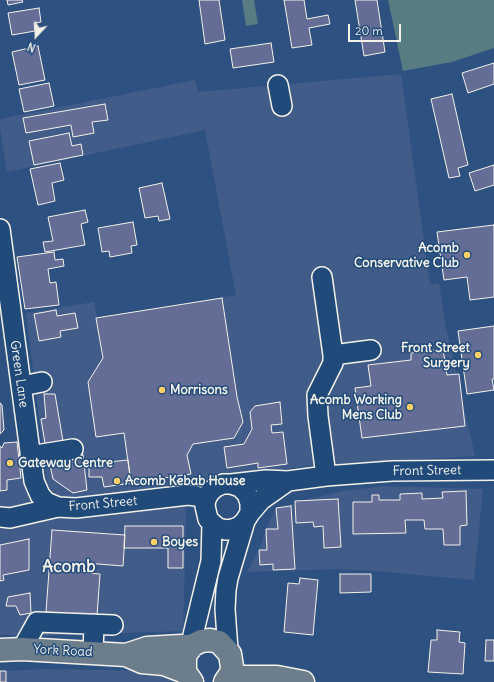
<!DOCTYPE html>
<style>
body{margin:0}
#map{position:relative;width:494px;height:682px;overflow:hidden;background:#2d5180;font-family:Delius,sans-serif}
canvas{display:block}
.north{position:absolute;left:16px;top:16px;width:40px;height:40px;-webkit-text-stroke:3px #1f4a7a;paint-order:stroke;rotate:202deg;font-size:11px;font-weight:700;line-height:16px;text-align:center;color:#f4f1e8}
.north::after{content:'';display:block;margin:auto;width:14px;height:18px;background:#f4f1e8;clip-path:polygon(50% 0,100% 100%,50% 72%,0 100%)}
.scale{position:absolute;left:348px;top:24px;width:53px;height:18px;box-sizing:border-box;border:2px solid #f4f1e8;border-top:0;padding-left:5px;font-size:12px;line-height:14px;white-space:nowrap;color:#f4f1e8;-webkit-text-stroke:3px #1f4a7a;paint-order:stroke}
</style>
<div id="map">
<canvas width="494" height="682"></canvas>
<div class="north">N</div>
<div class="scale">20 m</div>
</div>
<script>
const context = document.querySelector('canvas').getContext('2d');
context.lineJoin = 'round';
function paint(path, color) { context.fillStyle = color; context.fill(path, 'evenodd'); }
const poly = rows => new Path2D(rows.map(r => 'M' + r).join(''));
function trace(path, color, width, dash) { context.strokeStyle = color; context.lineWidth = width; context.lineCap = dash ? 'butt' : 'round'; context.setLineDash(dash || []); context.stroke(path); }
function drawText(font, color, halo, rows, align = 'center') {
  context.font = font + ' Delius,sans-serif'; context.lineWidth = 3; context.setLineDash([]); context.textBaseline = 'middle'; context.strokeStyle = halo; context.fillStyle = color; for (const [text, x, y, turn = 0] of rows) {
    context.save(); context.translate(x, y); context.rotate((+turn || 0) * Math.PI / 180); context.textAlign = isNaN(turn) ? turn : align; if (halo) context.strokeText(text, 0, 0); context.fillText(text, 0, 0); context.restore();
  }
}
paint(poly([
 [401,74,430,284,439,283,446,327,475,456,317,465,285,469,234,475,187,489,183,631,38,636,0,635,0,491,7,490,7,480,46,475,26,313,94,302,97,318,236,295,205,130,7,172,0,129,0,119,195,80,198,92],
 [384,486,483,489,474,580,375,571,338,569,247,572,259,550,266,529,276,508,342,491],
 [43,669,157,671,176,677,178,682,6,682,6,671]
]), '#415c89');
paint(poly([
 [242,0,254,0,258,24,246,26],
 [388,0,494,0,494,48,452,62,403,71]
]), '#577c82');
const building = poly([
 [7,0,22,0,23,2,8,5,7,0],
 [199,0,219,0,225,40,205,44,199,0],
 [284,0,304,0,307,19,328,15,330,24,309,28,312,45,292,48,284,0],
 [355,0,377,0,385,52,364,56,355,0],
 [39,8,41,22,34,23,35,31,12,35,8,13,39,8],
 [271,43,274,62,233,68,230,49,271,43],
 [38,46,45,80,19,85,12,52,38,46],
 [494,63,494,84,468,93,462,73,494,63],
 [49,83,54,106,24,112,19,89,49,83],
 [452,94,468,165,458,168,460,176,449,178,431,99,452,94],
 [105,104,108,120,92,122,94,133,73,137,71,125,26,133,23,118,105,104],
 [69,133,72,146,81,144,83,155,34,165,29,141,69,133],
 [60,163,64,180,52,183,55,201,38,205,30,169,60,163],
 [494,165,494,185,475,191,469,173,494,165],
 [162,183,170,219,159,221,158,216,145,218,139,188,162,183],
 [85,210,88,222,81,224,85,245,45,252,43,242,53,241,48,217,85,210],
 [133,222,137,245,131,246,132,253,110,257,109,251,102,252,98,228,133,222],
 [494,225,494,297,470,300,467,277,444,280,437,232,494,225],
 [54,252,55,260,63,259,64,266,48,269,50,283,56,282,59,305,25,309,17,257,54,252],
 [222,298,237,397,243,422,234,438,193,444,187,455,191,474,131,483,124,433,96,437,88,382,103,358,96,318,222,298],
 [56,310,57,316,75,313,78,328,60,331,61,337,39,341,34,314,56,310],
 [494,326,494,379,492,379,494,390,467,394,458,331,494,326],
 [443,349,447,375,459,374,465,426,362,438,355,388,371,386,368,365,411,360,411,353,443,349],
 [44,394,55,394,64,447,46,449,41,419,46,418,44,394],
 [280,402,282,424,271,425,272,433,283,432,287,464,258,468,258,463,227,468,224,447,244,444,252,429,250,412,255,406,280,402],
 [0,403,2,405,4,430,0,434,0,403],
 [17,442,21,478,7,480,7,490,0,491,0,446,2,448,4,443,17,442],
 [83,455,87,490,73,493,53,479,50,465,55,457,83,455],
 [128,460,131,483,104,487,102,477,89,477,89,464,128,460],
 [466,491,467,525,460,526,460,545,444,545,443,529,425,529,424,520,405,520,406,533,353,534,353,502,372,502,372,495,379,495,379,500,400,500,400,494,422,493,422,499,443,498,442,492,466,491],
 [338,499,341,547,324,548,323,526,314,527,313,522,296,523,295,501,338,499],
 [291,506,295,569,273,570,273,564,260,565,259,550,267,550,266,529,278,529,276,508,291,506],
 [125,526,183,526,183,568,168,568,168,548,124,548,125,526],
 [52,530,125,535,123,566,86,563,86,573,100,574,97,616,46,612,52,530],
 [29,539,29,570,3,575,4,580,0,581,0,545,29,539],
 [340,574,371,574,371,592,340,593,340,574],
 [300,578,318,580,313,635,284,632,288,583,299,584,300,578],
 [30,593,31,613,20,615,16,606,6,606,8,597,30,593],
 [437,630,460,632,459,642,465,643,463,674,428,672,431,640,437,640,437,630],
 [486,640,494,640,494,661,485,661,486,640],
 [0,671,6,671,6,682,0,682,0,671]
]);
paint(building, '#636d96');
trace(building, '#f4f1e8', 1);
const minor = poly([
 [278,85,282,106],
 [0,229,34,481,40,495,46,502,58,507],
 [322,277,333,355,333,363,317,395,318,416,326,476],
 [333,355,371,350],
 [22,386,42,382],
 [30,456,73,449],
 [231,484,266,480,288,481,326,476,392,471,494,470],
 [250,513,261,500,288,481],
 [0,517,10,518,58,507,76,508,188,495,196,496,206,499],
 [193,645,193,635,211,561,212,523],
 [22,649,37,622,113,625],
 [228,650,225,609,226,590,228,578,245,521,250,513,250,503,247,494,240,487,231,484,223,484,216,487,210,492,206,499,205,506,208,519,212,523,218,528,226,530,233,529,240,526,245,521],
 [93,653,94,624]
]);
const major = poly([
 [0,650,22,649,126,655,142,662,164,664,185,672],
 [126,655,147,648,181,646,192,646],
 [228,679,237,677,277,677,303,682],
 [192,682,185,672,185,658,187,652,193,645,201,641,210,640,219,642,230,654,232,667,231,673,225,682]
]);
trace(minor, '#f4f1e8', 22);
trace(major, '#f4f1e8', 25);
trace(minor, '#1f4a7a', 19);
trace(major, '#6c7d8b', 22);
for (const [x, y, r, color] of [
 [467,255,4,"#ffd166"],
 [478,355,4,"#ffd166"],
 [162,390,4,"#ffd166"],
 [410,407,4,"#ffd166"],
 [10,463,4,"#ffd166"],
 [117,481,4,"#ffd166"],
 [154,542,4,"#ffd166"]
]) { const dot = new Path2D(); dot.arc(x, y, r, 0, 2 * Math.PI); context.fillStyle = color; context.fill(dot); trace(dot, '#1f4a7a', 1.5); }
drawText('bold 13px', '#f4f1e8', '#1f4a7a', [
 ["Acomb",459,248,"right"],
 ["Conservative Club",459,263,"right"],
 ["Front Street",470,348,"right"],
 ["Surgery",470,363,"right"],
 ["Morrisons",170,390],
 ["Acomb Working",402,400,"right"],
 ["Mens Club",402,415,"right"],
 ["Gateway Centre",18,463],
 ["Acomb Kebab House",125,481],
 ["Boyes",162,542]
], 'left');
drawText('13px', '#f4f1e8', '#1f4a7a', [
 ["Green Lane",19,374,82],
 ["Front Street",427,471,-1],
 ["Front Street",103,504,-5],
 ["York Road",63,651,3]
]);
drawText('bold 17px', '#f4f1e8', '#1f4a7a', [
 ["Acomb",69,567]
]);
</script>
